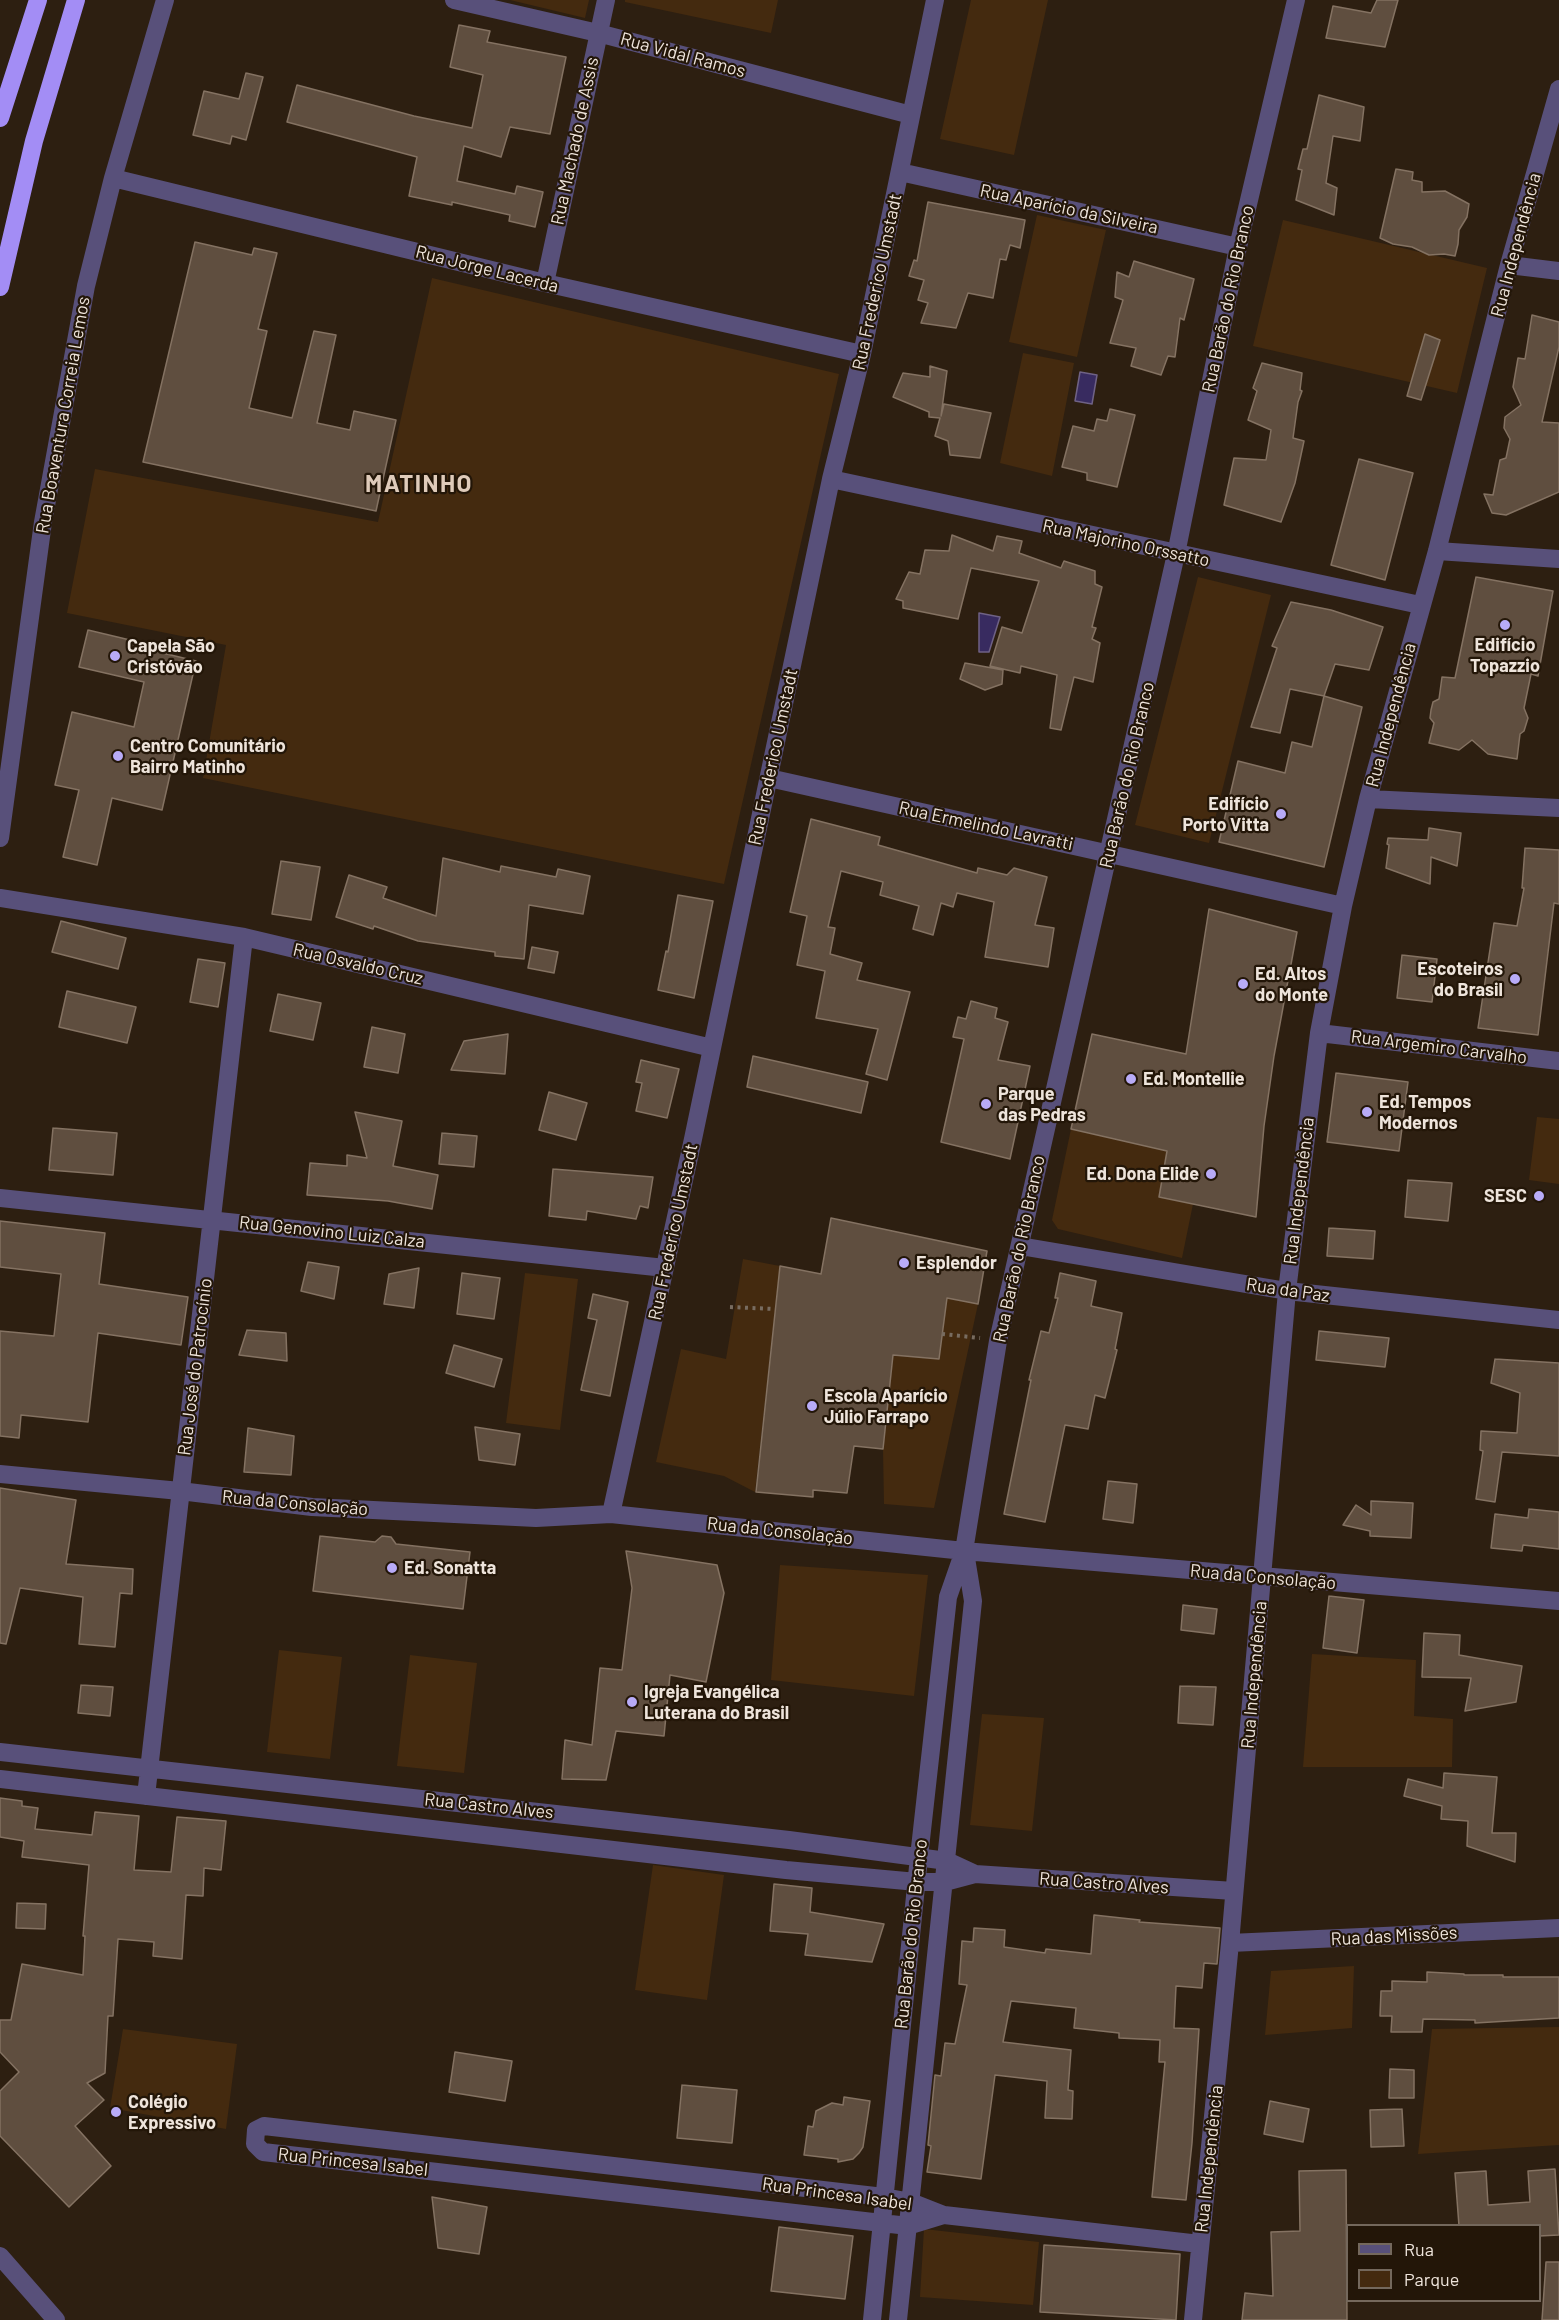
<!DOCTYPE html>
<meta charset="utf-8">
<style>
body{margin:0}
#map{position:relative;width:1559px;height:2320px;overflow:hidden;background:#2d1f11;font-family:Barlow,sans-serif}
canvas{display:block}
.legend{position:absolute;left:1346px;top:2224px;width:195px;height:78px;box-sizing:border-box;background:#231608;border:2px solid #74685c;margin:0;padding:8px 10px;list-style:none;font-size:18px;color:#eee4db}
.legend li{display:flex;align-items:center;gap:12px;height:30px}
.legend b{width:30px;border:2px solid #74685c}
</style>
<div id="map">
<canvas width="1559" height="2320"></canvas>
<ul class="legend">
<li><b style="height:8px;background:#58507a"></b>Rua</li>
<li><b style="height:16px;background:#442a0f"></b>Parque</li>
</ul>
</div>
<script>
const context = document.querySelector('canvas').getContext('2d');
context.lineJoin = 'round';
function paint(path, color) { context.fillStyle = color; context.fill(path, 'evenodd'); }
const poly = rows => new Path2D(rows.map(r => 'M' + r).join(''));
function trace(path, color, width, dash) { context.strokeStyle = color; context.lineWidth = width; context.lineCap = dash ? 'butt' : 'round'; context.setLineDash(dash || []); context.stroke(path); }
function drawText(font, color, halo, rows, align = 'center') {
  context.font = font + ' Barlow,sans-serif'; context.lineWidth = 4.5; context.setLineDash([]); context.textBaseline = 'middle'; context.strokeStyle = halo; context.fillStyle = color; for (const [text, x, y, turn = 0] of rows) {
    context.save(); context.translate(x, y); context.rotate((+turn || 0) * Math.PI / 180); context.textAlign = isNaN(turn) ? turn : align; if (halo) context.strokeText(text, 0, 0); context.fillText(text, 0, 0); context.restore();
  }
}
paint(poly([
 [510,0,589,0,585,18],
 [625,0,778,0,771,33,625,2],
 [971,0,1048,0,1014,155,940,139],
 [1037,215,1106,230,1077,357,1009,342],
 [1283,220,1487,268,1457,393,1253,346],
 [432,278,839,374,724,884,203,778,226,645,67,613,95,469,378,522],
 [1023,353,1074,363,1052,476,1000,463],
 [1198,577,1271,595,1209,843,1135,825],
 [1537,1117,1559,1119,1559,1184,1529,1180],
 [1071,1129,1167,1151,1159,1197,1193,1204,1182,1258,1058,1229,1052,1220],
 [743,1259,780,1266,755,1492,724,1476,656,1462,681,1349,726,1359],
 [525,1273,578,1279,560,1430,506,1423],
 [906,1290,978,1304,934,1508,884,1504,883,1449,893,1355,939,1359,944,1317],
 [780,1565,928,1575,914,1696,771,1680],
 [279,1650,342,1657,330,1759,267,1752],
 [1312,1654,1416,1660,1414,1716,1453,1719,1452,1767,1303,1767],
 [410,1655,477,1663,464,1773,397,1766],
 [982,1714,1044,1718,1032,1831,970,1825],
 [653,1865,724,1875,707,2000,635,1990],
 [1354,1966,1352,2028,1265,2035,1271,1971],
 [1559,2027,1559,2145,1418,2154,1432,2029],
 [123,2029,237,2044,226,2129,110,2108],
 [924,2229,1039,2242,1033,2305,920,2297]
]), '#442a0f');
const water = poly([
 [1080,372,1097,375,1092,404,1075,401,1080,372],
 [979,613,1000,617,989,652,979,652,979,613]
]);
paint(water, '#382b60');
trace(water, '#6f6285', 1.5);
const building = poly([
 [1377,0,1398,0,1385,47,1326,38,1333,6,1371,13,1377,0],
 [459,25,490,31,487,42,566,57,550,134,510,127,501,157,464,146,457,181,515,194,517,186,543,192,535,227,509,221,510,215,452,202,452,205,409,196,417,157,287,122,297,85,414,116,472,128,483,75,450,67,459,25],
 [246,73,263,77,246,140,232,136,230,144,193,135,204,91,239,99,246,73],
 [1319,95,1364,107,1360,141,1333,136,1326,183,1337,188,1334,215,1296,200,1302,170,1298,169,1303,149,1307,149,1319,95],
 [1396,169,1413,172,1412,180,1422,182,1422,192,1445,191,1469,204,1467,217,1459,230,1458,244,1455,256,1444,254,1429,255,1412,247,1393,244,1380,238,1396,169],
 [928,202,1025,220,1020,248,1010,245,1006,260,1000,259,993,298,968,293,956,328,921,323,928,303,918,300,924,280,909,276,914,260,917,261,928,202],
 [195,242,252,255,254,248,277,253,258,329,267,331,249,408,292,418,314,331,336,335,317,423,350,430,354,411,396,420,376,511,143,462,195,242],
 [1134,261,1194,279,1184,320,1180,318,1175,357,1168,356,1161,375,1131,366,1136,348,1110,343,1123,300,1115,297,1117,272,1129,277,1134,261],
 [1532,315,1559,322,1559,347,1542,422,1559,423,1559,492,1506,515,1492,513,1484,494,1493,495,1500,460,1506,458,1510,439,1504,428,1505,417,1521,405,1513,387,1518,358,1525,359,1532,315],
 [1425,334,1440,340,1421,400,1407,396,1425,334],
 [1262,363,1302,373,1300,390,1302,391,1298,402,1293,438,1304,441,1295,483,1281,522,1224,505,1234,458,1266,460,1271,430,1248,420,1257,391,1253,388,1262,363],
 [930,366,947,371,941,416,944,404,991,413,980,458,950,455,948,441,935,436,940,418,929,417,929,412,893,397,903,373,930,377,930,366],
 [1110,409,1135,415,1117,487,1087,480,1087,473,1062,467,1073,426,1094,431,1097,419,1107,421,1110,409],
 [1359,459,1413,473,1385,580,1331,565,1359,459],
 [952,535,993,551,997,536,1022,541,1019,553,1061,568,1064,561,1095,571,1095,584,1102,587,1092,627,1096,628,1092,639,1100,643,1093,682,1074,677,1061,730,1050,728,1057,675,1021,666,1020,673,990,666,1002,627,1022,633,1039,581,971,568,958,619,903,608,903,601,896,599,909,572,920,574,925,550,949,551,952,535],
 [1476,577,1553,591,1538,676,1531,674,1524,708,1528,718,1524,731,1520,734,1517,759,1488,754,1472,740,1459,750,1429,743,1434,723,1430,718,1431,710,1433,702,1439,699,1442,677,1455,678,1476,577],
 [1291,602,1331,610,1383,627,1369,670,1335,664,1324,696,1290,689,1280,733,1251,727,1277,648,1272,646,1291,602],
 [88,630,151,645,150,650,196,661,162,810,112,798,97,865,63,857,79,790,55,785,72,712,134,727,144,682,79,667,88,630],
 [965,663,1003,670,1002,684,985,690,960,679,965,663],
 [1324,696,1362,707,1324,867,1219,842,1238,761,1285,773,1292,742,1312,747,1324,696],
 [811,819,880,837,878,845,977,873,978,868,1007,875,1014,868,1047,877,1035,925,1054,928,1048,967,985,957,994,902,957,893,953,907,941,903,933,935,913,929,919,906,880,895,883,882,841,871,828,927,835,928,830,954,862,963,857,980,910,992,887,1080,866,1074,878,1029,816,1018,825,971,797,965,807,916,790,912,811,819],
 [1429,828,1461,833,1457,866,1431,857,1430,884,1386,868,1389,845,1387,844,1388,838,1428,840,1429,828],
 [1525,848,1559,850,1559,904,1554,903,1538,1035,1478,1028,1494,923,1517,926,1524,888,1522,888,1525,848],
 [443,858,500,872,501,866,556,877,558,869,590,876,583,914,529,905,524,959,495,956,495,952,418,941,374,926,373,929,336,917,349,875,387,887,383,898,436,916,443,858],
 [281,861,320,867,311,920,272,914,281,861],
 [678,895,713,901,694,998,658,990,666,951,668,952,678,895],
 [1209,909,1297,932,1274,1056,1264,1126,1256,1217,1159,1197,1167,1151,1071,1129,1092,1034,1186,1054,1209,909],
 [61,921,126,938,118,969,52,952,61,921],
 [532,947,558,952,554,973,528,968,532,947],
 [1402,955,1437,959,1432,1002,1397,998,1402,955],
 [198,959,225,963,218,1007,190,1002,198,959],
 [67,991,136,1007,127,1043,59,1027,67,991],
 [278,994,321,1003,313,1040,270,1031,278,994],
 [971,1001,997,1008,995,1018,1008,1022,998,1060,1030,1066,1010,1159,941,1142,964,1039,953,1037,958,1017,966,1019,971,1001],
 [372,1027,405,1034,398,1073,364,1067,372,1027],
 [508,1034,505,1074,451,1070,464,1041,508,1034],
 [753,1056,868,1082,861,1113,747,1087,753,1056],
 [641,1060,679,1069,667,1118,636,1111,642,1083,636,1082,641,1060],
 [1336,1073,1408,1082,1399,1151,1327,1142,1336,1073],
 [549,1092,587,1103,576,1140,539,1130,549,1092],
 [355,1112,402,1121,393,1166,438,1175,432,1209,388,1201,307,1195,310,1163,347,1166,347,1155,367,1158,355,1112],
 [53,1128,117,1133,113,1175,49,1170,53,1128],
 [442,1133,477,1136,474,1167,439,1164,442,1133],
 [553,1169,653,1177,648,1208,640,1206,636,1219,587,1211,586,1220,549,1216,553,1169],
 [1408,1180,1452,1183,1448,1221,1405,1217,1408,1180],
 [831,1218,987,1251,978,1304,947,1298,939,1359,893,1355,883,1449,854,1446,847,1493,813,1490,813,1497,756,1492,780,1266,821,1274,831,1218],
 [0,1221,105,1233,99,1284,188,1297,181,1345,98,1333,88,1422,21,1415,19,1438,0,1436,0,1331,54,1336,61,1274,0,1267,0,1221],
 [1329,1228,1375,1231,1373,1259,1327,1256,1329,1228],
 [308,1262,339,1267,334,1299,301,1291,308,1262],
 [419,1268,414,1308,384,1304,389,1274,419,1268],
 [462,1273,500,1278,494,1319,457,1314,462,1273],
 [1060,1273,1096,1281,1091,1306,1122,1313,1115,1349,1117,1350,1105,1398,1095,1395,1088,1429,1065,1425,1045,1522,1004,1514,1031,1380,1029,1380,1041,1331,1049,1333,1058,1298,1055,1298,1060,1273],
 [593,1294,628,1302,610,1396,581,1390,597,1320,588,1318,593,1294],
 [247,1330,286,1333,287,1361,239,1355,247,1330],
 [1319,1331,1389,1338,1385,1367,1316,1360,1319,1331],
 [454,1345,502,1359,494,1387,446,1373,454,1345],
 [1495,1359,1559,1363,1559,1456,1502,1452,1495,1502,1476,1499,1483,1451,1480,1450,1481,1431,1517,1433,1520,1393,1491,1383,1495,1359],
 [475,1427,520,1434,515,1465,479,1460,475,1427],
 [248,1428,294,1436,291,1475,244,1472,248,1428],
 [1108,1481,1137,1484,1133,1523,1103,1519,1108,1481],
 [0,1488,76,1500,66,1564,133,1569,132,1594,120,1593,115,1647,79,1644,83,1597,20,1588,6,1644,0,1643,0,1488],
 [1371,1501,1413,1503,1411,1538,1370,1536,1370,1531,1343,1525,1356,1505,1371,1515,1371,1501],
 [1529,1509,1559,1512,1559,1549,1523,1545,1522,1551,1491,1548,1495,1514,1528,1518,1529,1509],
 [320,1536,375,1542,382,1536,391,1537,396,1544,470,1552,463,1609,313,1591,320,1536],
 [626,1551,717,1565,724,1593,706,1682,670,1675,664,1736,616,1731,606,1780,562,1779,565,1740,592,1745,600,1668,622,1670,632,1588,626,1551],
 [1329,1596,1364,1600,1357,1653,1323,1648,1329,1596],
 [1183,1605,1217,1609,1214,1634,1181,1630,1183,1605],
 [1424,1633,1460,1635,1459,1655,1522,1666,1516,1702,1465,1711,1471,1678,1422,1677,1424,1633],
 [81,1685,113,1687,110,1716,78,1713,81,1685],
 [1180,1686,1216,1687,1213,1725,1178,1723,1180,1686],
 [1444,1773,1497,1777,1492,1833,1516,1833,1515,1862,1467,1846,1468,1821,1441,1819,1442,1806,1404,1796,1408,1779,1443,1788,1444,1773],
 [0,1798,22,1801,22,1806,38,1808,35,1829,92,1835,95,1812,139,1816,134,1870,171,1872,177,1817,226,1821,221,1870,204,1868,203,1896,186,1895,182,1959,153,1956,154,1942,118,1939,113,2016,108,2016,105,2073,87,2083,104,2100,75,2126,111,2166,69,2207,0,2136,0,2091,19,2072,0,2052,0,2020,11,2020,22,1964,83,1975,85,1936,83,1936,89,1865,22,1857,24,1841,0,1837,0,1798],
 [774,1884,812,1888,810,1912,884,1924,872,1962,805,1955,808,1934,770,1931,774,1884],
 [17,1903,46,1904,45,1929,16,1928,17,1903],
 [1094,1915,1140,1920,1139,1922,1220,1928,1217,1964,1204,1963,1202,1988,1176,1986,1174,2028,1199,2029,1192,2143,1186,2200,1152,2197,1165,2062,1159,2062,1160,2040,1119,2038,1119,2033,1074,2028,1076,2008,1011,2001,1003,2042,1071,2050,1068,2090,1073,2091,1072,2119,1045,2118,1047,2081,995,2075,981,2179,927,2172,931,2146,928,2145,935,2075,941,2076,945,2043,955,2044,967,1985,959,1984,962,1941,973,1942,974,1928,1005,1930,1004,1947,1045,1953,1046,1949,1091,1954,1094,1915],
 [1427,1972,1464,1974,1464,1975,1503,1975,1503,1977,1559,1977,1559,2018,1475,2023,1475,2020,1423,2019,1422,2032,1391,2032,1392,2016,1380,2016,1381,1991,1392,1991,1392,1981,1427,1982,1427,1972],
 [455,2052,512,2061,505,2101,449,2092,455,2052],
 [1390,2069,1414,2070,1414,2098,1389,2098,1390,2069],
 [682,2085,737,2090,732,2143,677,2138,682,2085],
 [844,2097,870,2101,863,2147,859,2153,853,2159,838,2162,838,2159,804,2155,808,2126,813,2127,816,2111,832,2103,843,2105,844,2097],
 [1270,2101,1309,2109,1303,2142,1264,2134,1270,2101],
 [1402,2109,1404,2146,1371,2147,1370,2110,1402,2109],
 [1555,2169,1559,2235,1539,2236,1539,2226,1459,2226,1455,2173,1486,2171,1488,2205,1530,2202,1528,2171,1555,2169],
 [1346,2170,1347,2320,1242,2320,1245,2293,1273,2296,1271,2232,1300,2231,1299,2171,1346,2170],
 [432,2197,487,2207,479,2254,438,2248,432,2197],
 [779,2227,853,2236,845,2299,771,2291,779,2227],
 [1044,2245,1180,2254,1176,2320,1040,2312,1044,2245],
 [1546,2262,1559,2262,1559,2320,1542,2320,1546,2262]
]);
paint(building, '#5f4e3f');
trace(building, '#847262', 1.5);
trace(poly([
 [730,1307,775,1309],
 [942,1334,980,1338]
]), '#786c60', 4, [3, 4.5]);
trace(poly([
 [454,0,598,33,911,115],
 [900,172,1238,247],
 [113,178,545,283,862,354],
 [1509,265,1559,271],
 [545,283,606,0],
 [831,479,1420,605],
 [1437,551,1559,559],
 [769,778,1343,906],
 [1368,799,1559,808],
 [0,838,43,522,86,286,113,178,165,0],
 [0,898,244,937,712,1048],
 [1319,1033,1559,1061],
 [0,1198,665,1268],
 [1020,1246,1287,1291,1559,1320],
 [0,1474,180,1491,312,1507,536,1518,611,1514,964,1551,1559,1601],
 [611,1514,693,1139,831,479,862,354,935,0],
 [0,1752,789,1840,947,1861,975,1874],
 [0,1779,786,1870,917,1882,945,1882,975,1874,1234,1891],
 [146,1796,244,937],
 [1230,1943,1559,1928],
 [944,2215,908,2226,263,2152,255,2144,256,2130,264,2126,884,2197,911,2202,944,2215,1200,2244],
 [0,2256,56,2320],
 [872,2320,919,1857,948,1597,964,1551,998,1341,1176,554,1238,247,1296,0],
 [898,2320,973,1601,965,1552],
 [1193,2320,1230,1943,1287,1291,1319,1033,1343,906,1368,799,1437,551,1509,265,1559,89]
]), '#58507a', 18);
trace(poly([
 [0,118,38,0],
 [0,287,34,141,76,0]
]), '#a38df5', 18);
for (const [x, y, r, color] of [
 [1505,625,6,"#b8abf7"],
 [115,656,6,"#b8abf7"],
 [118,756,6,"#b8abf7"],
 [1281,814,6,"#b8abf7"],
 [1515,979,6,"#b8abf7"],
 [1243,984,6,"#b8abf7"],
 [1131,1079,6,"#b8abf7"],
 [986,1104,6,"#b8abf7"],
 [1367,1112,6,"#b8abf7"],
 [1211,1174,6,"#b8abf7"],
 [1539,1196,6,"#b8abf7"],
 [904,1263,6,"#b8abf7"],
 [812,1406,6,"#b8abf7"],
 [392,1568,6,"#b8abf7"],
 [632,1702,6,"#b8abf7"],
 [116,2112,6,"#b8abf7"]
]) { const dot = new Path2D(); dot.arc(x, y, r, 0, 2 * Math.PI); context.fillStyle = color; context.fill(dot); trace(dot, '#231608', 2); }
drawText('18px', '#eee4db', '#231608', [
 ["Rua Vidal Ramos",683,55,15],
 ["Rua Machado de Assis",575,141,-78],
 ["Rua Aparício da Silveira",1069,209,12],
 ["Rua Independência",1516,245,-75],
 ["Rua Jorge Lacerda",487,269,14],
 ["Rua Frederico Umstadt",877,282,-78],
 ["Rua Barão do Rio Branco",1228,299,-78],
 ["Rua Boaventura Correia Lemos",63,415,-80],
 ["Rua Majorino Orssatto",1126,543,12],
 ["Rua Independência",1391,715,-75],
 ["Rua Frederico Umstadt",773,757,-78],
 ["Rua Barão do Rio Branco",1127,775,-77],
 ["Rua Ermelindo Lavratti",986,826,12],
 ["Rua Osvaldo Cruz",358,964,13],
 ["Rua Argemiro Carvalho",1439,1047,7],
 ["Rua Independência",1299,1191,-83],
 ["Rua Genovino Luiz Calza",332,1232,6],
 ["Rua Frederico Umstadt",673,1232,-78],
 ["Rua Barão do Rio Branco",1019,1249,-78],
 ["Rua da Paz",1288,1290,8],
 ["Rua José do Patrocínio",195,1367,-83],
 ["Rua da Consolação",295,1503,5],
 ["Rua da Consolação",780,1531,6],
 ["Rua da Consolação",1263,1577,5],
 ["Rua Independência",1254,1675,-85],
 ["Rua Castro Alves",489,1806,6],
 ["Rua Castro Alves",1104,1883,4],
 ["Rua Barão do Rio Branco",911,1934,-84],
 ["Rua das Missões",1394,1936,-3],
 ["Rua Independência",1209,2159,-84],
 ["Rua Princesa Isabel",353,2162,6],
 ["Rua Princesa Isabel",837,2194,8]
]);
drawText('bold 18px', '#eee4db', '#231608', [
 ["Edifício",1505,645,"center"],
 ["Topazzio",1505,666,"center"],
 ["Capela São",127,646],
 ["Cristóvão",127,667],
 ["Centro Comunitário",130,746],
 ["Bairro Matinho",130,767],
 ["Edifício",1269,804,"right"],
 ["Porto Vitta",1269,825,"right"],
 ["Escoteiros",1503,969,"right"],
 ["do Brasil",1503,990,"right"],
 ["Ed. Altos",1255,974],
 ["do Monte",1255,995],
 ["Ed. Montellie",1143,1079],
 ["Parque",998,1094],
 ["das Pedras",998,1115],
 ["Ed. Tempos",1379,1102],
 ["Modernos",1379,1123],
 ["Ed. Dona Elide",1199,1174,"right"],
 ["SESC",1527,1196,"right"],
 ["Esplendor",916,1263],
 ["Escola Aparício",824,1396],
 ["Júlio Farrapo",824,1417],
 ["Ed. Sonatta",404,1568],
 ["Igreja Evangélica",644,1692],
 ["Luterana do Brasil",644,1713],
 ["Colégio",128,2102],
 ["Expressivo",128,2123]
], 'left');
context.letterSpacing = '1.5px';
drawText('bold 24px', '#dfcbba', '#231608', [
 ["MATINHO",419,484]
]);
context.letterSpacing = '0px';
</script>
